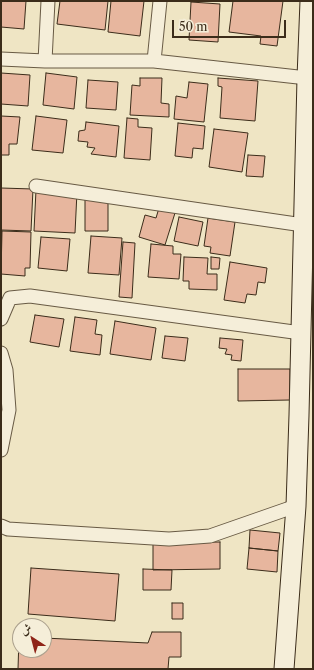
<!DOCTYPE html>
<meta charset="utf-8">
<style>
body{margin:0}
#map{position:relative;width:314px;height:670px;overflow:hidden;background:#efe5c4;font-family:"Libre Caslon Text",Amiri,serif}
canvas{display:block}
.frame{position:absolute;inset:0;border:2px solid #3b2c1a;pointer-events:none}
.north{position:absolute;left:12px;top:618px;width:40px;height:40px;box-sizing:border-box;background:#f5eed9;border:1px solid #aba08d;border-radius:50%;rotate:324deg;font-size:11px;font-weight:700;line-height:16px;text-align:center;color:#3b2c1a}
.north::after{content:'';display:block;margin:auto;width:14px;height:18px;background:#8f2418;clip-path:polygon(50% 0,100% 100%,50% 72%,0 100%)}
.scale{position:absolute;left:172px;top:20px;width:114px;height:18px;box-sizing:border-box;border:2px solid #3b2c1a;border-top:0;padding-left:5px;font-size:12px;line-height:14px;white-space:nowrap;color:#3b2c1a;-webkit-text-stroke:3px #f5eed9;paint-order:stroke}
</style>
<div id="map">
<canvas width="314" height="670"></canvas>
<div class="frame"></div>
<div class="north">ش</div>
<div class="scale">50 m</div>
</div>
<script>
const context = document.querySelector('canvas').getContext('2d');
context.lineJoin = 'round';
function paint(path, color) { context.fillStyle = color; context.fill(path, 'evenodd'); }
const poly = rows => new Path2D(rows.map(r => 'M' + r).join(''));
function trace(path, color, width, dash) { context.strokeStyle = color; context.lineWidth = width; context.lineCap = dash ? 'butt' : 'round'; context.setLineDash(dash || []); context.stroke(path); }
const building = poly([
 [1,1,26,1,24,29,1,27,1,1],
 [60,1,108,1,105,30,57,24,60,1],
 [111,1,144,1,140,36,108,32,111,1],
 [233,1,283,1,277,46,260,44,261,36,229,32,233,1],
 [191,2,220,4,218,42,189,40,191,2],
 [1,73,30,75,28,106,1,104,1,73],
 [46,73,77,77,74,109,43,105,46,73],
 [140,78,162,78,161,103,169,104,169,117,130,115,132,85,140,86,140,78],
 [218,78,258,81,255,121,220,118,222,87,218,86,218,78],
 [88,80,118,82,116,110,86,108,88,80],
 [189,82,208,84,204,122,174,119,176,96,187,98,189,82],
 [1,116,20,117,17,144,9,144,9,155,1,155,1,116],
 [36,116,67,120,63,153,32,150,36,116],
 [127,118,138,119,138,127,152,128,150,160,124,158,127,118],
 [86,122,119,126,116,157,91,154,95,148,87,147,88,142,78,141,79,131,85,130,86,122],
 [178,123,205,126,203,149,193,148,192,158,175,156,178,123],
 [214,129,248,133,242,172,209,167,214,129],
 [248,155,265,156,263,177,246,176,248,155],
 [1,188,33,189,31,231,1,230,1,188],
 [36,190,77,192,75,233,34,231,36,190],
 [85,198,108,198,108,231,85,231,85,198],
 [159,208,175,213,165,245,139,237,145,215,156,218,159,208],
 [179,217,203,222,198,246,174,241,179,217],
 [208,218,235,222,230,256,210,253,211,247,204,246,208,218],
 [2,231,31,232,30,268,25,268,25,276,1,274,2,231],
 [91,236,122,238,119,275,88,273,91,236],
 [41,237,70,239,67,271,38,268,41,237],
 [123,242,135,243,132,298,119,297,123,242],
 [151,244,173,246,173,254,181,254,179,279,148,277,151,244],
 [184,257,208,258,207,274,217,274,217,290,189,289,189,281,183,281,184,257],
 [211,257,220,258,219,269,211,269,211,257],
 [230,262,267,268,265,283,258,282,256,295,247,294,245,303,224,300,230,262],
 [35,315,64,319,59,347,30,342,35,315],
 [75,317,97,320,95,334,102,335,100,355,70,351,75,317],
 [115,321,156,328,151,360,110,354,115,321],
 [165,336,188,338,185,361,162,358,165,336],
 [220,338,243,340,241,361,231,360,232,355,225,354,227,349,219,348,220,338],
 [238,369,290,369,290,400,238,401,238,369],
 [250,530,280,533,278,551,249,548,250,530],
 [220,542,220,569,153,570,153,543,220,542],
 [249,548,278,551,277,572,247,569,249,548],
 [31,568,119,574,115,621,28,614,31,568],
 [143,569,172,570,171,590,143,590,143,569],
 [172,603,183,603,183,619,172,619,172,603],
 [152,632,181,632,181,657,169,657,168,669,18,669,19,637,20,650,44,650,44,638,148,643,152,632]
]);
paint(building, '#e7b69e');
trace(building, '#3b2c1a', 1);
const street = poly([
 [1,59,45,61,154,61,307,78],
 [45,61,48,1],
 [154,61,160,1],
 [36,186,303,225],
 [1,319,10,298,30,296,301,333],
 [1,353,6,370,9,410,1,450],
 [1,526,8,529,169,539,210,536,296,506]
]);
const secondary = poly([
 [284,669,296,506,299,415,307,78,310,1]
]);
trace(street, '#685a44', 15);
trace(secondary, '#3b2c1a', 21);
trace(street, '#f5eed9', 13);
trace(secondary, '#f5eed9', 19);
</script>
